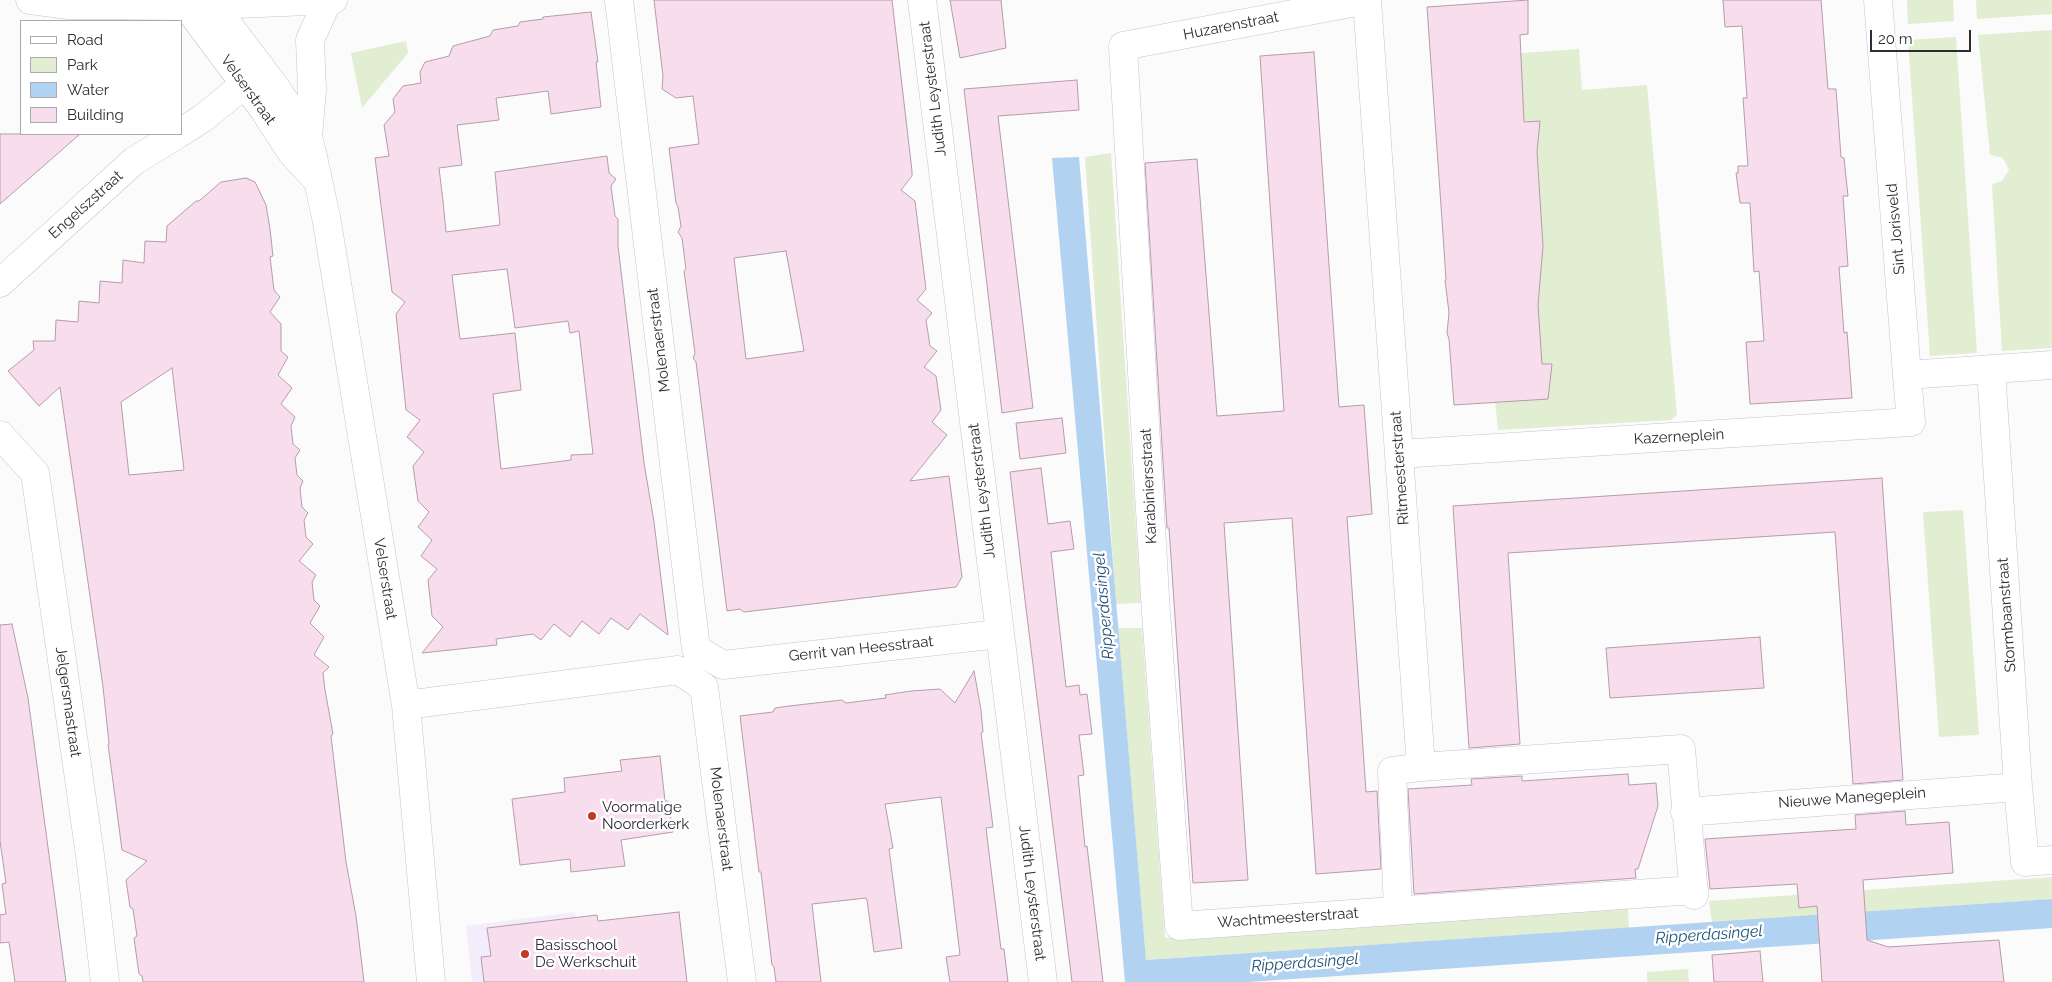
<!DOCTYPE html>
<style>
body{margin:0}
#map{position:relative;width:2052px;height:982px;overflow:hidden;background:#fbfbfb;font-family:Raleway,sans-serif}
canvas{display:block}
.legend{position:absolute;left:20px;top:20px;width:162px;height:115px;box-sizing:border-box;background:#fff;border:1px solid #acaaae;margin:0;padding:6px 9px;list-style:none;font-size:15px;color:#2f2b35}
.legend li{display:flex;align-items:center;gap:10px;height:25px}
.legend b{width:25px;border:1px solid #acaaae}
.scale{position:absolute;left:1870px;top:30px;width:101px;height:22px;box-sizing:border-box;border:2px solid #2f2b35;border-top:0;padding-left:6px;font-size:15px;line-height:18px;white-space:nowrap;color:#2f2b35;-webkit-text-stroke:4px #fff;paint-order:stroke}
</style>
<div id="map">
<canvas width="2052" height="982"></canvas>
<ul class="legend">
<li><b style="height:6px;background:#fff"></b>Road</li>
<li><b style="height:14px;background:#e1eed1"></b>Park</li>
<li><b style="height:14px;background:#b1d2f1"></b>Water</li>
<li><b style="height:14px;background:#f8dded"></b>Building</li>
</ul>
<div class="scale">20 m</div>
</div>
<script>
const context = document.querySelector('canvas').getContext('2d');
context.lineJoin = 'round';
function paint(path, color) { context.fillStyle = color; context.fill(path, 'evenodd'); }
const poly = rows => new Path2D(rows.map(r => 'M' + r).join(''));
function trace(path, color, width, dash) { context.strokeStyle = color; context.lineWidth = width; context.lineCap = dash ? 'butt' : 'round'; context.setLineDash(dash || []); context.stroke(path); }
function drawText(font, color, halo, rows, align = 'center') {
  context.font = font + ' Raleway,sans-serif'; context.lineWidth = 5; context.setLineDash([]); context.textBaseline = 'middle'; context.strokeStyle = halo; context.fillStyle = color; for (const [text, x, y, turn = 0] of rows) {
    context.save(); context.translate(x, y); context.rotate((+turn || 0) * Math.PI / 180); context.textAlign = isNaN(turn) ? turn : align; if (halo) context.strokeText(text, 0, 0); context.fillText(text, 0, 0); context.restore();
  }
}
paint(poly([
 [575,912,586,982,472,982,466,926]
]), '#f3edfb');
paint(poly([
 [1907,0,1953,0,1954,21,1908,24],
 [1976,0,2052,0,2052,14,1977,19],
 [2052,30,2052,348,2002,351,1992,184,2002,181,2009,170,2003,158,1990,155,1978,35],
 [1956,37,1977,353,1930,356,1908,40],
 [406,41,408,53,362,108,351,53],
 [1579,49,1582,90,1647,85,1677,415,1671,420,1498,430,1469,139,1479,56],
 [1111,153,1141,603,1116,604,1085,157],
 [1963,510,1979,735,1939,737,1923,512],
 [1118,628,1142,628,1165,938,1628,907,1629,928,1146,960],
 [2052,877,2052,899,1712,923,1709,901],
 [1688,969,1689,982,1647,982,1647,972]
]), '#e1eed1');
paint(poly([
 [1079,157,1146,960,2052,899,2052,928,1248,982,1125,982,1052,158]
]), '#b1d2f1');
const building = poly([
 [654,0,892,0,912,171,912,176,901,190,915,201,926,289,917,300,932,313,926,320,930,346,937,351,924,367,936,376,941,410,932,422,947,435,910,481,949,476,962,577,956,587,744,612,740,609,727,611,696,362,693,358,695,353,684,271,686,269,682,238,678,232,681,226,678,207,676,203,669,148,699,144,693,96,676,98,662,89,663,76,654,0],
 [786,251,804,351,746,359,734,258,786,251],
 [950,0,1001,0,1006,48,960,58,950,0],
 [1528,0,1528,34,1520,35,1524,122,1540,121,1537,152,1543,246,1538,305,1542,364,1552,364,1548,399,1454,405,1449,339,1447,333,1449,313,1445,280,1446,280,1442,220,1427,7,1528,0],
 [1723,0,1821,0,1828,89,1836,89,1841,157,1844,158,1848,196,1843,196,1848,266,1839,267,1844,333,1847,332,1852,398,1750,404,1746,342,1764,341,1759,271,1754,272,1750,203,1740,203,1736,173,1738,173,1738,166,1748,166,1743,98,1747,98,1742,26,1725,27,1723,0],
 [591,12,598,62,596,62,601,107,551,114,548,91,496,98,499,120,457,125,462,165,439,168,443,201,446,232,500,225,495,172,607,156,609,173,616,179,611,186,615,216,618,219,618,246,644,463,654,522,668,635,640,614,628,630,611,618,599,634,582,621,570,637,554,624,541,640,533,634,496,639,497,645,422,653,443,627,432,616,428,580,437,569,421,556,432,540,418,527,429,512,418,501,413,466,424,452,407,437,420,420,406,410,396,314,405,302,392,292,375,158,389,156,384,125,395,112,393,99,403,86,421,83,420,72,425,62,449,56,453,46,490,36,493,30,518,26,520,22,543,19,543,17,591,12],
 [507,269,515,328,568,321,570,333,579,331,593,454,571,455,571,460,501,469,493,394,521,390,515,333,460,339,452,275,507,269],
 [1314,52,1339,407,1364,405,1372,514,1347,517,1366,792,1377,791,1381,869,1316,874,1292,518,1224,523,1248,880,1193,883,1169,528,1167,528,1145,163,1197,159,1217,416,1284,411,1260,56,1314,52],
 [1077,80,1079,110,998,116,1033,408,1002,413,964,89,1077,80],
 [0,134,80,134,0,204,0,134],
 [246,178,255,182,266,205,270,229,273,256,270,257,274,290,280,297,270,312,281,324,281,351,288,357,278,375,292,388,281,404,295,417,291,426,293,444,300,450,295,458,297,475,303,481,300,488,302,507,308,513,304,520,306,537,313,544,299,561,316,575,312,582,314,600,320,606,310,623,324,637,314,655,329,667,323,673,325,690,333,734,331,736,346,862,356,916,364,982,143,982,142,976,139,974,134,938,137,936,133,909,130,907,126,880,147,861,122,850,108,744,109,743,103,687,60,387,39,406,8,371,34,350,33,341,55,341,56,320,78,322,79,301,99,303,100,281,122,283,123,260,144,263,145,241,166,242,167,226,196,201,199,201,221,182,246,178],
 [172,368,184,470,129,475,121,402,172,368],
 [1062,418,1066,453,1020,459,1016,423,1062,418],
 [1041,468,1048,524,1070,521,1074,549,1051,552,1066,687,1079,685,1080,695,1087,694,1092,734,1079,735,1084,775,1078,776,1085,847,1087,846,1103,982,1072,982,1025,600,1010,472,1041,468],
 [1882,478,1903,780,1853,784,1835,532,1508,553,1520,744,1469,748,1453,506,1882,478],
 [12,624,28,698,66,982,15,982,9,942,0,943,0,915,6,914,2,884,6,883,0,841,0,625,12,624],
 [1760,637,1764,688,1610,698,1606,648,1760,637],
 [974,671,981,710,983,732,981,733,993,827,986,828,990,861,1001,949,1004,949,1008,982,950,982,946,957,960,955,941,797,885,804,893,848,889,849,902,948,874,952,867,900,866,898,812,904,821,982,776,982,774,967,772,965,761,872,759,872,740,716,773,712,775,708,789,706,842,700,846,703,886,698,885,695,911,691,940,689,955,703,974,671],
 [660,756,665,801,668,801,673,832,621,840,625,866,571,872,570,859,520,865,512,799,565,792,564,778,622,771,620,760,660,756],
 [1628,774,1629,785,1656,783,1658,806,1638,869,1635,869,1636,878,1414,894,1408,789,1472,785,1471,779,1522,776,1522,781,1628,774],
 [1905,811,1906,825,1949,822,1953,873,1863,880,1867,940,1888,947,1999,940,2004,982,1822,982,1817,906,1799,908,1797,884,1710,889,1705,839,1856,829,1855,815,1905,811],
 [679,912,687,982,484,982,481,957,491,956,487,928,597,915,598,921,679,912],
 [1760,951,1763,982,1714,982,1712,955,1760,951]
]);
paint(building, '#f8dded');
trace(building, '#b59cab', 1);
const minor = poly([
 [182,0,264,110,292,153,316,179],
 [206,0,214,6,276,88,308,137,313,157,327,222,406,705,431,982],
 [619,0,696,649,723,665],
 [922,0,1043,982],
 [1367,0,1123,46,1156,613,1179,926,1694,890],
 [1367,0,1421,767,1392,771,1398,910],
 [1878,0,1907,375,2052,365],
 [181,132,203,118,245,84],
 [0,283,134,161,178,134],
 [1991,369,2018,787,2025,862,2052,860],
 [0,435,35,473,90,855,105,982],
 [1399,454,1911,422,1907,375],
 [723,665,999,634],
 [678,670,704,687,742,982],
 [406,705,678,670],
 [1421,767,1681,749,1694,895],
 [1685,812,2018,787]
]);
const major = poly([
 [30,0,69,5,186,6,333,0],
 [308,137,312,90,310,40,328,0]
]);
trace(minor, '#c9bfd8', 29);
trace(major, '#c9bfd8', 29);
trace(minor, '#fff', 28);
trace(major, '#fff', 28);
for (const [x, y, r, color] of [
 [592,816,5,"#c53827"],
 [525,954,5,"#c53827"]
]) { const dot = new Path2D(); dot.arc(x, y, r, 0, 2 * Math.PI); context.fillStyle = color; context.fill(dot); trace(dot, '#fff', 2); }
drawText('15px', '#2f2b35', '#fff', [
 ["Huzarenstraat",1231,26,-11],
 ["Judith Leysterstraat",933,89,-97],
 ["Velserstraat",248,90,54],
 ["Engelszstraat",86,205,-42],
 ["Sint Jorisveld",1896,229,-95],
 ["Molenaerstraat",659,340,-97],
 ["Kazerneplein",1679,437,-3],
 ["Ritmeesterstraat",1400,468,-94],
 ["Karabiniersstraat",1149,486,-93],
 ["Judith Leysterstraat",982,491,-97],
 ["Velserstraat",385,579,81],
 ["Stormbaanstraat",2007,615,-94],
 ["Gerrit van Heesstraat",861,649,-6],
 ["Jelgersmastraat",68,702,82],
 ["Nieuwe Manegeplein",1852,798,-4],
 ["Molenaerstraat",721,819,83],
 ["Judith Leysterstraat",1032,893,83],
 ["Wachtmeesterstraat",1288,918,-4]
]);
drawText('15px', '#2f2b35', '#fff', [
 ["Voormalige",602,807],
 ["Noorderkerk",602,824],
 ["Basisschool",535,945],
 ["De Werkschuit",535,962]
], 'left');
drawText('italic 16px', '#21527b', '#fff', [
 ["Ripperdasingel",1104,606,-95],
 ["Ripperdasingel",1709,935,-4],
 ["Ripperdasingel",1305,963,-4]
]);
</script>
